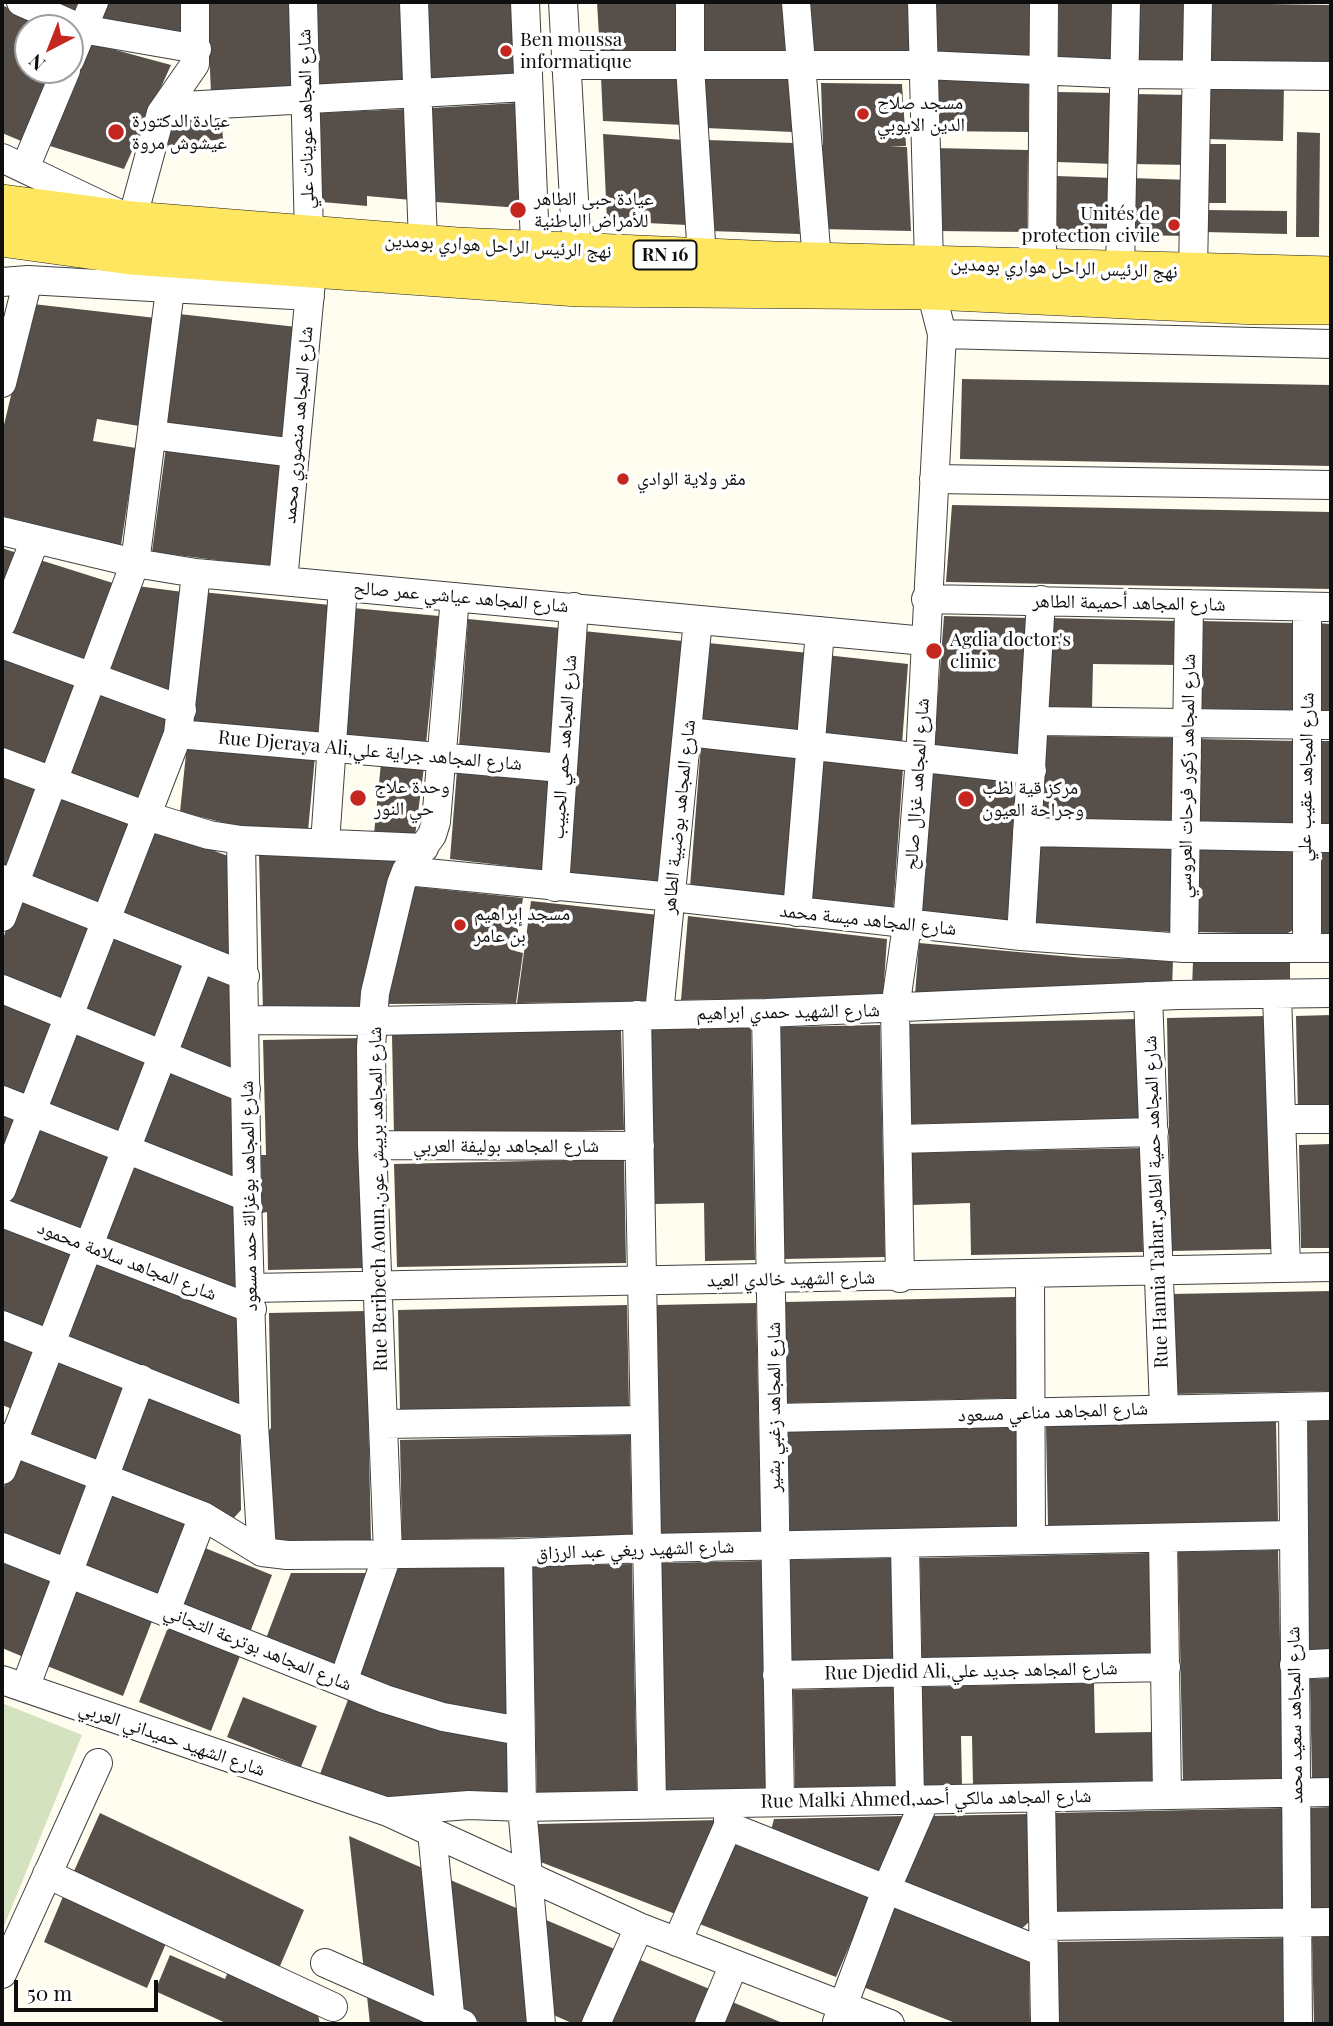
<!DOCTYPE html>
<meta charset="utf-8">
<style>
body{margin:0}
#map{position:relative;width:1333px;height:2026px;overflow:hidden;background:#fffdef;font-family:"Playfair Display",serif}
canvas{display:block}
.frame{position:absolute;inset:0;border:4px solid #0e0e0e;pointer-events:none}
.north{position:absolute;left:14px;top:14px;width:70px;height:70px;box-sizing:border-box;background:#fff;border:2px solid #9f9f9f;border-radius:50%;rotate:222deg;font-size:19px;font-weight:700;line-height:28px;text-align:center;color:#0e0e0e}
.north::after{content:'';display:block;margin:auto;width:24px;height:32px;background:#c52720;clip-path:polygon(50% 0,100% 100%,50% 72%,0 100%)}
.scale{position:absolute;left:14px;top:1980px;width:144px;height:32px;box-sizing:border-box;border:4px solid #0e0e0e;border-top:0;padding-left:9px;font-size:21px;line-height:24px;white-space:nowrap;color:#0e0e0e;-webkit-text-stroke:5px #fff;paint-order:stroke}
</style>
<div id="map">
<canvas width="1333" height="2026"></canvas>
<div class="frame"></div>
<div class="north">N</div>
<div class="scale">50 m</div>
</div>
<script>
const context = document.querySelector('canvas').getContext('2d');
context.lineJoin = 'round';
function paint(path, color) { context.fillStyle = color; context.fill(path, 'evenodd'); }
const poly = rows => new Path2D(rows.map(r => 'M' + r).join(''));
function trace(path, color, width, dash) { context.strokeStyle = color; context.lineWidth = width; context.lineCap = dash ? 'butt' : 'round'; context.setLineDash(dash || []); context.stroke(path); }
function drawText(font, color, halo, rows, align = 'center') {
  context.font = font + ' "Playfair Display","Noto Naskh Arabic",serif'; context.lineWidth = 7; context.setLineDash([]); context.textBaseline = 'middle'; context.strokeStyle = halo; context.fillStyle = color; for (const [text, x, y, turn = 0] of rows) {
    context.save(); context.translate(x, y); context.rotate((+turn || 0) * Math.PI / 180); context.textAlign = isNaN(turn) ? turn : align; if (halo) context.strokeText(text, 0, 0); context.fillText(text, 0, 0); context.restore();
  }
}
paint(poly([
 [2,1703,82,1735,2,1931]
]), '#d4e2bf');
paint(poly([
 [42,2,82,2,76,16],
 [106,2,184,2,181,41,100,19],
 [207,2,293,2,297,88,211,93],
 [316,2,401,2,405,83,320,87],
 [424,2,512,2,515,77,428,82],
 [597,2,678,2,680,56,600,54],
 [701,2,784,2,788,58,703,57],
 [807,2,915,3,917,60,811,59],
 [1059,2,1117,2,1116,61,1058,60],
 [1134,2,1193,3,1192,63,1133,61],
 [928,3,1031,4,1029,62,930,61],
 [1204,3,1331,5,1331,66,1203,63],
 [2,5,51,28,28,28,28,70,55,70,26,143,2,133],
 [90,43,171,65,124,169,50,146],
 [704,71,789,73,793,132,706,128],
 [931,75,1029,77,1028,132,932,131],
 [681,76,683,125,603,121,601,77],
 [821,83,902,84,906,146,889,147,907,147,911,231,820,229,817,145,823,145],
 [1284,85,1283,141,1206,139,1206,86],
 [1058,92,1115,93,1114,164,1057,162],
 [1133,94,1191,95,1190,165,1132,164],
 [516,103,521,208,435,202,430,108],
 [407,109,411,200,367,196,367,206,322,202,317,113],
 [221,115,223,139,167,146,164,122],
 [1297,132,1320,133,1319,237,1296,237],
 [603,134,684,140,687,225,607,221],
 [707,140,793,143,800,234,710,231],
 [1206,144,1226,144,1226,203,1206,203],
 [933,148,1028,150,1027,232,936,231],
 [1056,176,1114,178,1113,234,1055,233],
 [1131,178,1190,180,1189,236,1130,235],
 [1206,210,1287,211,1287,234,1205,232],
 [33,304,156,318,139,426,97,419,93,441,136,448,121,545,2,516,2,433],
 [179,314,297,327,285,440,167,428],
 [962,379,1331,385,1331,466,960,459],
 [166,447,284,461,273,567,152,552],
 [952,505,1331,512,1331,589,946,582],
 [2,548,20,554,2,601],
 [37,559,116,584,87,668,6,639],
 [137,586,183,592,174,701,103,674],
 [202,592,330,605,318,734,189,721],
 [353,608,439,616,426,744,340,736],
 [944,616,1030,618,1019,758,934,748],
 [1050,618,1180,621,1179,665,1093,664,1092,708,1045,707],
 [468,619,560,628,550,758,459,747],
 [1200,621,1297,623,1296,712,1198,710],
 [1317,623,1331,624,1331,713,1316,712],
 [583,631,683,641,661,884,564,873],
 [708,643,809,653,803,733,702,721],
 [2,651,83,679,48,770,2,752],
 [826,655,908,664,902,744,819,735],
 [99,685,172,712,142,805,64,776],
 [1043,736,1177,738,1176,825,1038,822],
 [1198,739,1298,741,1296,828,1196,826],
 [1315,741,1331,741,1331,829,1314,828],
 [187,744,315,756,308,831,250,829,180,812],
 [701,744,801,756,790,899,690,887],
 [818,758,903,768,893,911,807,901],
 [381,763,424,767,415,836,374,834],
 [457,770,548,781,542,870,450,859],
 [932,771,1018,781,1007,924,921,914],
 [2,773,42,788,9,872,2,869],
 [58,793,136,822,103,909,26,879],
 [150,827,228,856,230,959,116,914],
 [1036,842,1176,846,1174,932,1032,924],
 [1196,846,1296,848,1295,929,1286,934,1194,932],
 [1313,849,1331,849,1331,935,1314,935],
 [259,855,401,859,363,1008,263,1012],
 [408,886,523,898,515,951,523,953,516,1003,385,1004],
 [18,897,96,928,66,1006,2,980,2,941],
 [531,901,659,915,653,1001,517,1003],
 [688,916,887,939,883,996,681,1000],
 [109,933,189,965,160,1043,80,1011],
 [919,943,1084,958,1173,960,1172,990,915,995],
 [1193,961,1290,963,1290,987,1192,989],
 [203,970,231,981,232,1071,173,1048],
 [2,1002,57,1024,26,1101,2,1092],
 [1331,1015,1331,1115,1298,1116,1296,1016],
 [1267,1016,1272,1249,1171,1251,1167,1018],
 [1138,1019,1140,1119,910,1124,908,1024],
 [880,1025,885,1257,784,1259,779,1027],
 [751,1027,755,1260,705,1261,704,1203,654,1204,650,1029],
 [73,1030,153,1062,123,1139,42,1108],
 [621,1030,624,1130,394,1135,392,1035],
 [361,1038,366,1268,268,1270,267,1212,262,1213,261,1155,266,1155,263,1040],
 [169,1068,233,1093,235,1183,139,1145],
 [2,1110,20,1117,2,1163],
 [36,1124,116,1155,85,1235,4,1204],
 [1331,1144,1331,1248,1301,1248,1299,1145],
 [1141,1148,1143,1252,971,1255,970,1203,912,1205,911,1153],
 [624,1159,626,1263,397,1267,394,1164],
 [132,1161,235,1202,237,1295,100,1242],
 [2,1224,77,1254,46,1334,2,1317],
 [94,1258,237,1311,239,1407,62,1340],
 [1331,1291,1331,1391,1175,1394,1172,1294],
 [1015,1297,1017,1398,787,1403,785,1302],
 [756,1303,761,1532,661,1534,656,1305],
 [627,1305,629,1406,400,1411,398,1310],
 [366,1311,371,1541,273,1543,267,1433,271,1428,269,1313],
 [2,1335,39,1350,15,1410,2,1405],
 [55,1356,128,1385,98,1466,24,1436],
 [144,1391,240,1429,241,1510,233,1519,114,1472],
 [1304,1420,1331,1420,1331,1649,1309,1650],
 [1276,1421,1278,1521,1048,1526,1046,1426],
 [1017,1427,1019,1527,790,1532,788,1431],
 [630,1435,632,1535,402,1540,400,1440],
 [17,1452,92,1482,62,1561,2,1537,2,1492],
 [108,1488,192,1521,161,1600,78,1567],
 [200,1546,272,1575,249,1635,177,1606],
 [1278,1550,1283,1780,1183,1782,1178,1552],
 [1149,1553,1151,1653,922,1658,920,1558],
 [2,1556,57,1577,26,1658,2,1648],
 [891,1558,893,1659,792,1661,790,1560],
 [762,1561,766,1791,666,1793,661,1563],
 [632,1564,637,1793,537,1795,532,1566],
 [504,1566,507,1717,444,1706,351,1675,395,1569],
 [291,1573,370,1573,338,1670,265,1641],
 [72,1584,154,1616,123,1696,42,1664],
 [178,1625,242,1651,211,1731,139,1702,167,1630],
 [1331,1678,1331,1779,1312,1779,1310,1679],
 [1094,1683,1095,1733,1153,1732,1154,1782,973,1786,972,1736,961,1736,962,1787,924,1787,922,1687],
 [893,1687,896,1788,795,1790,793,1690],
 [243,1697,317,1726,301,1767,227,1737],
 [349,1697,507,1739,508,1796,383,1799,320,1774],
 [1331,1807,1331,1908,1311,1908,1309,1808],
 [1284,1808,1286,1909,1056,1914,1054,1813],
 [100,1813,304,1910,277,1973,70,1880],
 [1028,1814,1029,1922,1019,1931,900,1885,930,1816],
 [905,1816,879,1877,770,1834,774,1819],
 [719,1820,678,1915,538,1861,538,1824],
 [349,1836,427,1870,440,2005,364,1971],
 [731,1843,870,1898,836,1977,697,1923],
 [448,1879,521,1910,532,2024,484,2024,461,2014],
 [67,1887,167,1941,147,1988,44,1942],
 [891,1906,1029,1960,1030,2024,958,2024,858,1985],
 [539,1917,617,1950,585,2024,574,2024,549,2013],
 [1312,1937,1331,1937,1331,2024,1314,2024],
 [1287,1938,1288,2024,1058,2024,1057,1942],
 [170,1955,225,1979,229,1970,317,2010,320,2024,228,2024,155,1991],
 [633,1957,712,1990,698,2024,604,2024],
 [366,1987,442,2024,370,2024],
 [730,2001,785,2024,720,2024]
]), '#57504a');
const minor = poly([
 [21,2,82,29,197,49],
 [303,2,309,235],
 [414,2,423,242],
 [525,2,536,268],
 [563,2,578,272],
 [690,2,690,66,702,258],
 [796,2,817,261],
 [70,60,94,2],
 [565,65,924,65,1125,74,1331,76],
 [165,107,527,87],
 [2,158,132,220,161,113,195,64,195,2],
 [25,168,66,70],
 [1042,266,1044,2],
 [1120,269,1126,2],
 [1193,272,1198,2],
 [2,282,28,280,310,296],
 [942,334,1331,344],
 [2,383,28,280],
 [152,435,295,453],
 [934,479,1331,485],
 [2,531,135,563,196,573,925,641],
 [283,581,312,270],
 [926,599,1331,607],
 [1307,607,1307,948],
 [2,623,35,540],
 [2,644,182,710],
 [1036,721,1331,725],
 [688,732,1032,770],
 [178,734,562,768],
 [2,762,147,816,209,835,241,840,424,848],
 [1027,832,1331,838],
 [241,840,247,1197,254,1425,262,1552],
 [325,843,343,587],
 [406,871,672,897,1021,936,1184,948,1331,948],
 [2,879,245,976],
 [555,887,574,607],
 [797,912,820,631],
 [2,917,135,563,170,290],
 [1021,936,1041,600],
 [1184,948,1189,604],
 [2,989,246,1089],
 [1277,994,1286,1268],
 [1148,996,1164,1408],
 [766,1013,780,1801],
 [659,1014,698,620],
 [637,1015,652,1803],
 [245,1020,373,1021,766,1013,1178,995,1331,993],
 [2,1100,247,1197],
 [1281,1119,1331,1119],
 [898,1139,1154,1132],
 [372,1145,640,1146],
 [2,1189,178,734,196,573],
 [2,1213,252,1309],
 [1030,1275,1031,1539],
 [900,1278,895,1009,907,925,920,758,942,334,931,291,929,263,922,2],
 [251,1288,1331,1267],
 [2,1325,254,1425],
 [1293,1407,1298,2024],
 [774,1418,1331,1406],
 [384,1424,644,1420],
 [2,1438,203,1516,262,1552,287,1555,518,1553,648,1548,1292,1535],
 [2,1470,200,958],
 [1163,1539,1167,1795],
 [905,1545,910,1800],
 [2,1547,385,1699,443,1717,520,1731],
 [518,1553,522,1807,541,2024],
 [166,1611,203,1516],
 [1294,1665,1331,1663],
 [777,1675,1166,1667],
 [2,1680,388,1812,639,1927,890,2024],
 [343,1682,388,1553,372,1145,371,1047,375,993,401,884,406,871,432,835,436,822,455,597],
 [25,1688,141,1379],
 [1041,1798,1045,2024],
 [390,1811,469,1805,522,1807,1331,1792],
 [728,1826,1043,1952],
 [432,1832,451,2024],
 [47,1874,333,2007],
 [1044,1926,1331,1922],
 [677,1942,728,1826,728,1809],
 [325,1963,463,2024],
 [2,1974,98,1763],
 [837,2022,886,1890,925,1800],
 [596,2024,639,1927],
 [709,2024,734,1964]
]);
const major = poly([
 [2,203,132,220,457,246,774,260,1331,275],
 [2,238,131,256,578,288,931,291,1256,306,1331,306]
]);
trace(minor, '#414141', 30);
trace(major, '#1f1f1f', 38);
trace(minor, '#fff', 28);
trace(major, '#fee660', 37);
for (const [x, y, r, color] of [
 [506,51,7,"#c52720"],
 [863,114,7,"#c52720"],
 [116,132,9,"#c52720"],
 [518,210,9,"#c52720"],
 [1174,225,7,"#c52720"],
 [623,479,7,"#c52720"],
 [934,651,9,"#c52720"],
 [358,798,9,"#c52720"],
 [966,799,9,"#c52720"],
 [460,925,7,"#c52720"]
]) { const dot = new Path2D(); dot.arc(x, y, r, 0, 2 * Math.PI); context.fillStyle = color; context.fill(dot); trace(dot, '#fff', 2.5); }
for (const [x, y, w] of [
 [665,255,63]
]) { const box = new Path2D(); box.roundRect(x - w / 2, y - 14.5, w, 29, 5); context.fillStyle = '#fff'; context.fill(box); trace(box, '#0e0e0e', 2); }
drawText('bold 18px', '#0e0e0e', null, [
 ["RN 16",665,255]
]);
drawText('19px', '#0e0e0e', '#fff', [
 ["Ben moussa",520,40],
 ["informatique",520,62],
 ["مسجد صلاح",877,103],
 ["الدين الايوبي",877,125],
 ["عيادة الدكتورة",132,121],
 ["عيشوش مروة",132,143],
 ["عيادة حبى الطاهر",534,199],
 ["للأمراض الباطنية",534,221],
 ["Unités de",1160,214,"right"],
 ["protection civile",1160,236,"right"],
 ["مقر ولاية الوادي",637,479],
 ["Agdia doctor's",950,640],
 ["clinic",950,662],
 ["وحدة علاج",374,787],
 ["حي النور",374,809],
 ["مركز قية لطب",982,788],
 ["وجراحة العيون",982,810],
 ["مسجد إبراهيم",474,914],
 ["بن عامر",474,936]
], 'left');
drawText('19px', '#0e0e0e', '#fff', [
 ["شارع المجاهد عوينات علي",306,119,-91],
 ["نهج الرئيس الراحل هواري بومدين",498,246,3],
 ["نهج الرئيس الراحل هواري بومدين",1064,268,2],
 ["شارع المجاهد منصوري محمد",298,425,-85],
 ["شارع المجاهد عياشي عمر صالح",461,597,5],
 ["شارع المجاهد أحميمة الطاهر",1129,603,1],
 ["شارع المجاهد حمي الحبيب",564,747,-86],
 ["Rue Djeraya Ali,شارع المجاهد جراية علي",370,751,5],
 ["شارع المجاهد زكور فرحات العروسي",1187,776,-89],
 ["شارع المجاهد عقيب علي",1306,777,-89],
 ["شارع المجاهد غزال صالح",917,784,-86],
 ["شارع المجاهد بوضبية الطاهر",679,817,-84],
 ["شارع المجاهد ميسة محمد",868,920,6],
 ["شارع الشهيد حمدي ابراهيم",788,1012,-1],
 ["شارع المجاهد بوليفة العربي",506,1146],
 ["شارع المجاهد بوغزالة حمد مسعود",249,1196,-91],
 ["Rue Beribech Aoun,شارع المجاهد بريبش عون",378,1199,-91],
 ["Rue Hamia Tahar,شارع المجاهد حمية الطاهر",1156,1202,-92],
 ["شارع المجاهد سلامة محمود",127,1261,21],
 ["شارع الشهيد خالدي العيد",791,1279,-1],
 ["شارع المجاهد زغبي بشير",774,1407,-90],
 ["شارع المجاهد مناعي مسعود",1053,1412,-2],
 ["شارع الشهيد ريغي عبد الرزاق",635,1550,-2],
 ["شارع المجاهد بوترعة التجاني",258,1648,22],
 ["Rue Djedid Ali,شارع المجاهد جديد علي",971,1671,-1],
 ["شارع المجاهد سعيد محمد",1295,1715,-91],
 ["شارع الشهيد حميداني العربي",172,1739,19],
 ["Rue Malki Ahmed,شارع المجاهد مالكي أحمد",926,1799,-1]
]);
</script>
